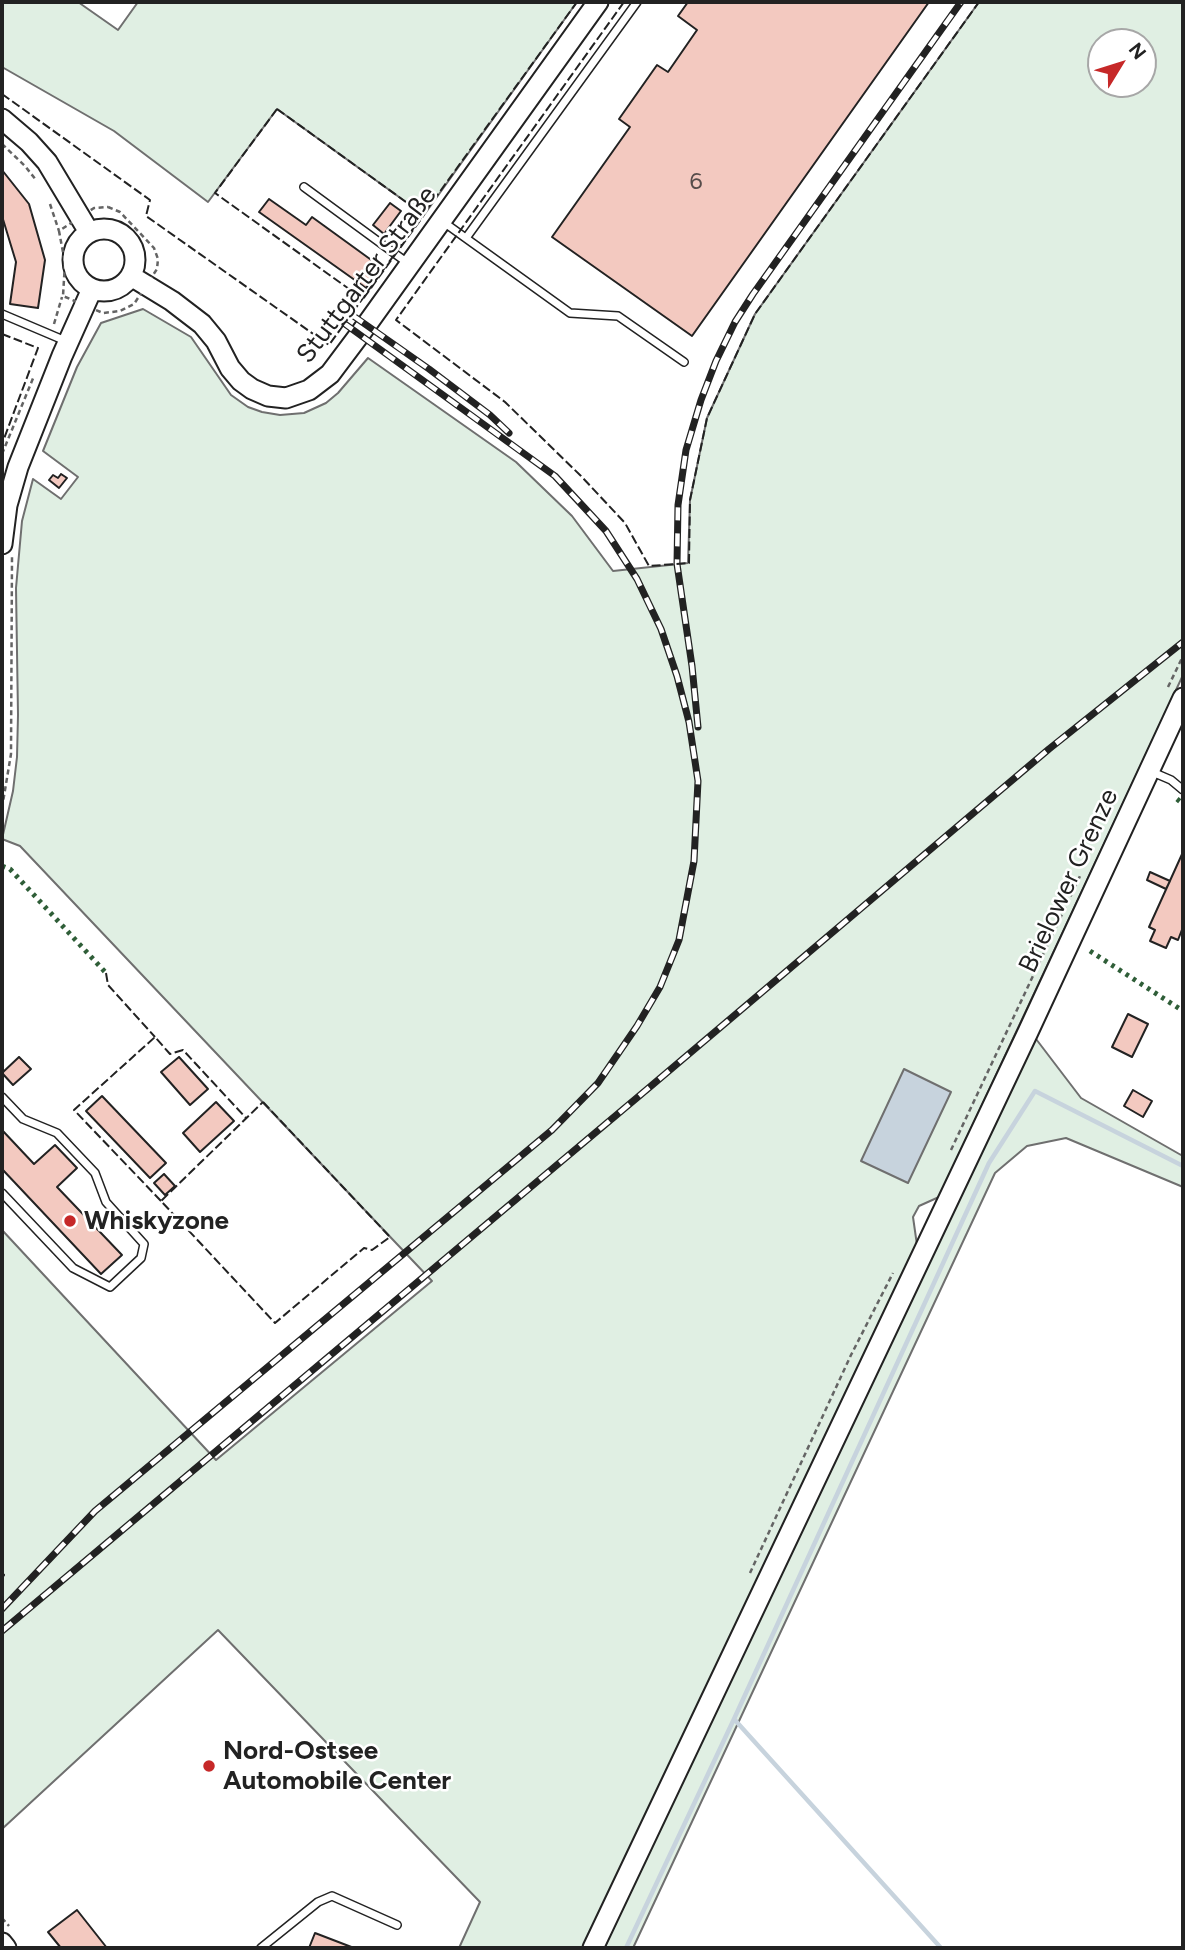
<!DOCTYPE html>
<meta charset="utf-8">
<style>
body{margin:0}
#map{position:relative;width:1185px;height:1950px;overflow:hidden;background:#fff;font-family:Figtree,sans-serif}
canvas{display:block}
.frame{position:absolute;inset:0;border:4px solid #222;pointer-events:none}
.north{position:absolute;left:1087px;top:28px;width:70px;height:70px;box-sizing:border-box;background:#fff;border:2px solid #a7a7a7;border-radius:50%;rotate:52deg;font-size:19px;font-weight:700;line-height:28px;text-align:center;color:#222}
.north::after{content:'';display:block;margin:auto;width:24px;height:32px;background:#c62828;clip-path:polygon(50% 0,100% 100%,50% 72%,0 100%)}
</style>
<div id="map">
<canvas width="1185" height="1950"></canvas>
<div class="frame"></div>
<div class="north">N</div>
</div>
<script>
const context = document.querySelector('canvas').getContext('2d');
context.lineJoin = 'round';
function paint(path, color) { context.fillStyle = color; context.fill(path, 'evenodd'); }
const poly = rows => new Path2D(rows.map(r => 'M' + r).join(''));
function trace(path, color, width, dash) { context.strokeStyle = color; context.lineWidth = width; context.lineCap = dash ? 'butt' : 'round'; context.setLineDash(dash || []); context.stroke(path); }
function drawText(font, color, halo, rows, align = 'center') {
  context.font = font + ' Figtree,sans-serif'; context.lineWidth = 5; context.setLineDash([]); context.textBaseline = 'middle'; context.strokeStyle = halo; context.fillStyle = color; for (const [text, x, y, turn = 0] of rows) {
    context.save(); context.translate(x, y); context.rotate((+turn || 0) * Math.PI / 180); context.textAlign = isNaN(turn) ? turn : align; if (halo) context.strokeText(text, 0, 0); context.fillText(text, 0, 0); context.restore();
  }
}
const green = poly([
 [2,2,78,2,118,30,138,2,577,2,424,215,277,109,208,202,114,131,2,67,2,2],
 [979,2,1183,2,1183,675,939,1197,919,1206,913,1217,917,1245,584,1948,459,1948,480,1902,218,1630,2,1829,2,1578,4,1575,2,1573,2,1230,216,1460,432,1281,20,846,2,839,13,791,17,757,18,715,16,588,22,521,33,479,61,499,78,477,43,451,77,367,101,323,143,309,191,337,231,395,248,407,262,412,280,415,304,413,326,403,338,393,368,358,516,462,572,516,613,571,688,563,690,500,707,418,755,314,979,2],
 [1101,42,1143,42,1143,84,1101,84,1101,42],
 [1033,1035,1081,1098,1181,1155,1183,1153,1183,1187,1066,1138,1027,1146,995,1173,633,1948,604,1948,1033,1035]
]);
paint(green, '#e0efe3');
trace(green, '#6f6f6f', 2);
const water = poly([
 [904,1069,951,1092,908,1183,861,1161,904,1069]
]);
paint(water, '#c7d3dd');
trace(water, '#6f6f6f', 2);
trace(poly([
 [626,1948,734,1719],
 [941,1948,734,1719,989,1163,1035,1091,1183,1166]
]), '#c7d3dd', 4.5);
const building = poly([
 [688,2,929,2,692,336,552,237,630,127,619,119,657,65,668,72,697,30,678,16,688,2],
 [2,170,29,204,45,260,38,308,10,304,16,262,2,216,2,170],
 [269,199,306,225,312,217,381,267,366,288,259,212,269,199],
 [390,203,401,211,384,234,373,225,390,203],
 [61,474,67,478,59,488,49,480,53,475,58,478,61,474],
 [1183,852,1183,927,1178,940,1171,937,1166,948,1150,941,1155,930,1149,927,1183,852],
 [1150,872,1170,881,1166,889,1147,880,1150,872],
 [1128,1014,1148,1024,1132,1057,1112,1047,1128,1014],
 [19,1057,31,1069,13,1085,2,1073,19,1057],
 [179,1057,208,1089,190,1105,161,1072,179,1057],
 [1133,1090,1152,1101,1143,1117,1124,1106,1133,1090],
 [102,1096,166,1163,150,1178,86,1111,102,1096],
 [216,1102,234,1121,200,1152,183,1133,216,1102],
 [2,1130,34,1164,55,1145,77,1168,57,1187,122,1255,101,1274,2,1169,2,1130],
 [164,1174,175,1186,165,1195,154,1183,164,1174],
 [77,1910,107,1948,61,1948,48,1932,77,1910],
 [315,1933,354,1948,309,1948,315,1933]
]);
paint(building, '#f3c9c0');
trace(building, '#222', 2);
const lane = poly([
 [304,187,409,264],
 [442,221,570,313,618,316,684,362],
 [466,238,637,2],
 [2,314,68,342],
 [1150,771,1171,780,1183,790],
 [2,1097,23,1119,57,1133,95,1173,106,1202,144,1244,141,1258,110,1287,73,1268,2,1193],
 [261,1948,318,1902,332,1896,397,1925]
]);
const secondary = poly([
 [2,119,29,142,47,162,89,232],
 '73 260a31 31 0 1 1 62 0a31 31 0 1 1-62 0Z',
 [131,276,172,301,202,324,216,341,230,368,241,381,252,389,268,396,286,398,309,390,330,374,360,334,598,2],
 [2,544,7,505,18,467,62,356,92,289],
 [2,1943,6,1948],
 [593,1948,1028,1032,1183,698]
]);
trace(lane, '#222', 10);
trace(secondary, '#222', 23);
trace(poly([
 [2,144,25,166,36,180],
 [50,204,59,231],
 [108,207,120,212,154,248,158,259,157,269,134,304,120,311,103,313,63,296,65,263,59,231,94,208,108,207],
 [54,324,62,297],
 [2,454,34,376],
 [1168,687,1183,656],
 [2,808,11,754,12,557],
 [951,1150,1081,874],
 [750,1573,851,1355,893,1273],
 [2,1918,9,1926]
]), '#646464', 2.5, [5, 3.5]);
trace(lane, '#fff', 7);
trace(secondary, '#fff', 19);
const rail = poly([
 [352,315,429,369,490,415,509,433],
 [698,727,692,666,677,564,678,505,686,450,701,400,716,361,735,322,753,294,961,2],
 [2,1609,95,1511,552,1130,598,1083,637,1026,660,987,679,940,694,861,698,781,689,722,677,676,661,629,637,579,606,531,555,476,345,324],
 [2,1631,651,1086,1049,749,1183,642]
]);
trace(rail, '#222', 7);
trace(rail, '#fff', 4.5, [13]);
trace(poly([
 [1177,799,1183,804],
 [2,866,10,869,106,973],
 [1090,951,1180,1009]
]), '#2f5e38', 5, [3.5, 5]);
trace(poly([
 [624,2,396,320,505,402,581,476,625,523,649,566,689,563,690,500,707,418,755,314,979,2],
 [2,94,150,200,146,216,329,345,577,2],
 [277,109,424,215,363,299,215,193,277,109],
 [2,334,38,348,2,444],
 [106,973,108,985,155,1037],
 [263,1102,390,1237,372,1250,364,1248,275,1323,161,1201,263,1102],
 [161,1201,74,1110,155,1037,170,1054,183,1050,246,1118],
 [2,1573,4,1575,2,1578]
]), '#222', 2, [9, 3.5]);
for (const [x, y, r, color] of [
 [70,1221,7,"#c62828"],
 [209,1766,7,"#c62828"]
]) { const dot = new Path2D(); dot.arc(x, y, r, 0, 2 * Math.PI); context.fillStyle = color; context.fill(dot); trace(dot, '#fff', 2.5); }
drawText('23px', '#564c4a', null, [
 ["6",696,182]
]);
drawText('26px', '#222', '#fff', [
 ["Stuttgarter Straße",367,275,-53],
 ["Brielower Grenze",1069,881,-65]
]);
drawText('bold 26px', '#222', '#fff', [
 ["Whiskyzone",84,1221],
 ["Nord-Ostsee",223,1751],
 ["Automobile Center",223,1781]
], 'left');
</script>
